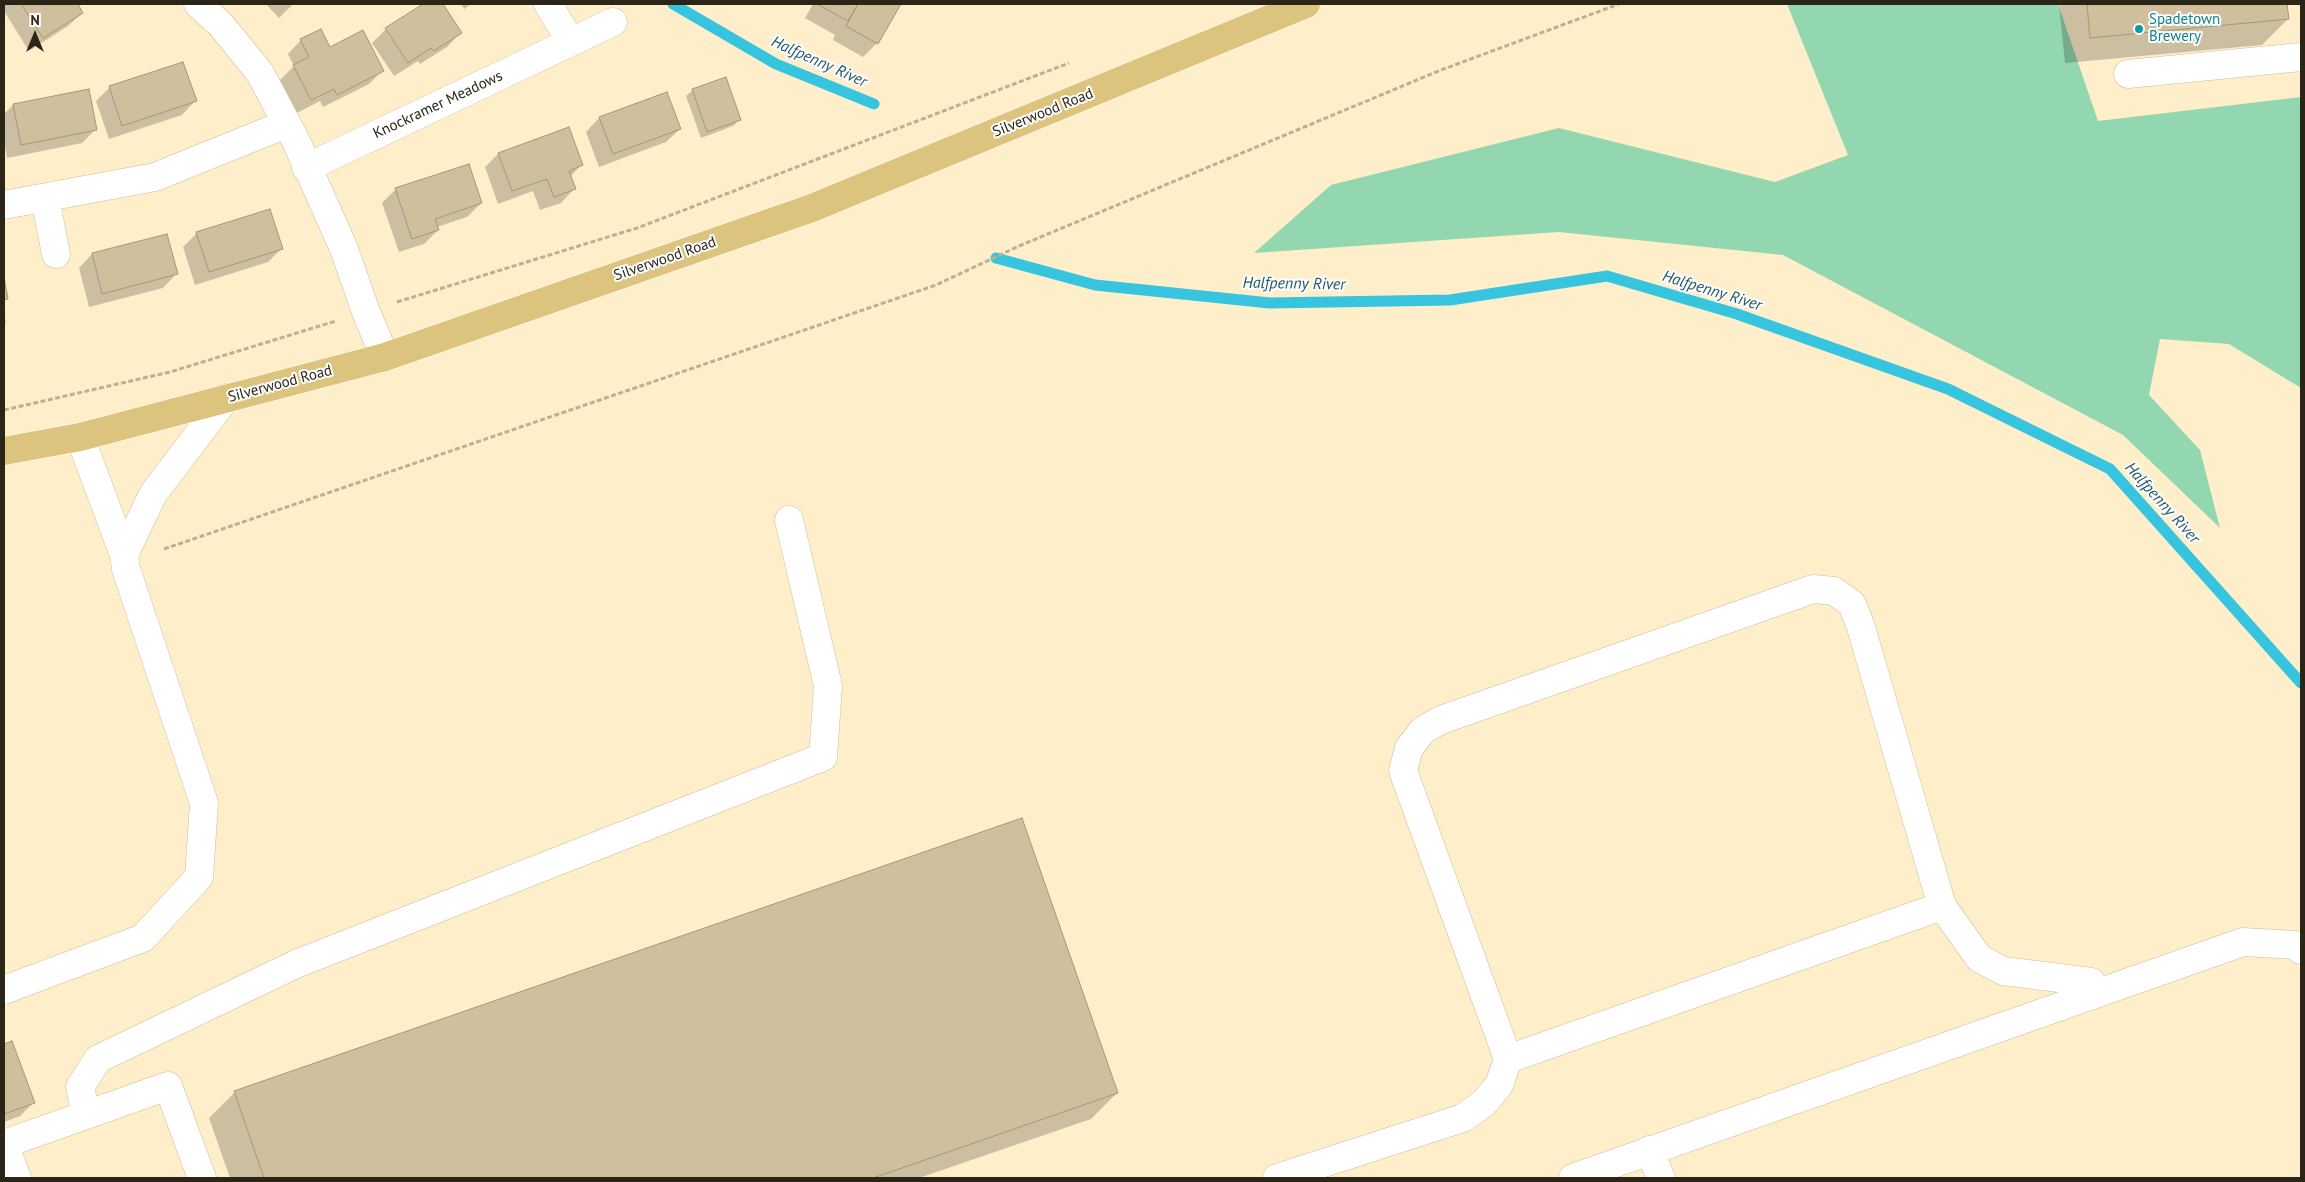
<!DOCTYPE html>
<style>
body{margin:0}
#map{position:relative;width:2305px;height:1182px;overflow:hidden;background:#ffeeca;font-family:"PT Sans",sans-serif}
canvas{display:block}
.frame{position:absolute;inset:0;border:5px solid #2b2517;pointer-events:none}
.north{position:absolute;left:10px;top:10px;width:50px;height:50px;-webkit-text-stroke:4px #fdfdfd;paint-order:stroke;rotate:0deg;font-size:14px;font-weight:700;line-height:20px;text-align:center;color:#2b2517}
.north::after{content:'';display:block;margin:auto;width:18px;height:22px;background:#2b2517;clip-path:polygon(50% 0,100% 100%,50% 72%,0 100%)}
</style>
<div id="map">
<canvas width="2305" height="1182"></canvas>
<div class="frame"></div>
<div class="north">N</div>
</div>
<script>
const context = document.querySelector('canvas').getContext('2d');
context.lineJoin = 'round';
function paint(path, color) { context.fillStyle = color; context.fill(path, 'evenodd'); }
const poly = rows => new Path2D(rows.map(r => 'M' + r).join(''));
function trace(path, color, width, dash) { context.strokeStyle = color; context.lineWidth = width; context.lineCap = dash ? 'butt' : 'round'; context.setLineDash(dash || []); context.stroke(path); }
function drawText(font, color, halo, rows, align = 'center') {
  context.font = font + ' "PT Sans",sans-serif'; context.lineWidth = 4; context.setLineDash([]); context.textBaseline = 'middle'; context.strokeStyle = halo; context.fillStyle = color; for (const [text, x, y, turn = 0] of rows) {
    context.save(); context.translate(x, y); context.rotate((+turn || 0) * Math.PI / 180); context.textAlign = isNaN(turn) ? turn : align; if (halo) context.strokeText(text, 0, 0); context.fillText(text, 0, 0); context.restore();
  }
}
paint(poly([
 [1787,4,2058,4,2098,121,2301,97,2301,388,2229,344,2160,339,2149,395,2200,450,2220,528,2123,435,1783,255,1559,232,1254,253,1331,185,1559,128,1775,182,1848,155]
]), '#92d7af');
paint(poly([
 [4,4,76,4,82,13,68,26,29,51,4,11],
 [266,4,293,4,279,18],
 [425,4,441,4,460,33,447,47,420,64,418,61,394,76,372,43,386,29],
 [460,4,470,4,465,9],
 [813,4,900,4,877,43,863,57,833,40,835,35,805,18],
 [2059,4,2286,4,2288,19,2262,45,2065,63],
 [301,40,329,48,383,70,369,84,323,107,320,101,297,113,280,80,294,66,288,54],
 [110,87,195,101,182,115,109,139,96,101],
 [88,90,96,129,82,143,7,158,4,140,4,114,13,105],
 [693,90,739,120,733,126,701,138,686,96],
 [666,93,680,129,666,142,599,167,586,132,599,118],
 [568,128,581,165,570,177,574,189,561,203,540,210,533,191,498,204,485,167,498,154],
 [396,189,481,203,467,217,437,227,438,230,424,244,399,252,382,203],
 [197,233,282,248,268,262,195,285,183,247],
 [166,236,176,274,163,288,89,307,79,268,92,254],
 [4,311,6,323,4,325],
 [11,1043,34,1102,20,1116,4,1122,4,1046],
 [235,1092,1117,1093,1091,1119,919,1178,230,1178,209,1118]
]), '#0003');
trace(poly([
 [673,4,776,64,874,104],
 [996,258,1095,285,1270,303,1450,300,1607,276,1737,314,1948,389,2110,469,2301,683]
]), '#37c4de', 11);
const building = poly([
 [21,4,78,4,83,13,43,38,21,4],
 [423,4,443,4,462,33,434,51,431,48,408,63,385,28,423,4],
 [817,4,858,4,848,21,817,4],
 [858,4,901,4,878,44,846,26,858,4],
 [2087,4,2287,4,2289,19,2090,38,2087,4],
 [321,29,330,47,363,30,384,71,337,95,334,89,311,100,293,65,309,57,300,39,321,29],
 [183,62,197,101,122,126,109,86,183,62],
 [726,77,741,120,707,132,692,89,726,77],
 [89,89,97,130,21,145,13,104,89,89],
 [667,92,681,129,613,154,599,117,667,92],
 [569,127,583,165,569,171,576,189,554,197,547,179,512,191,498,153,569,127],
 [469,164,482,203,435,219,439,230,412,239,395,188,469,164],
 [270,209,283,249,209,272,196,232,270,209],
 [167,234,178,274,102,294,92,253,167,234],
 [4,277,8,299,4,300,4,277],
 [1022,818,1118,1093,873,1178,264,1178,234,1091,1022,818],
 [12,1041,35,1103,4,1114,4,1044,12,1041]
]);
paint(building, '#cfbf9c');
trace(building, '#a69775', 1);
const minor = poly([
 [198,4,221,25,260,73,296,141,344,249,366,312,385,357],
 [548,4,571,42],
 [2128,74,2301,57],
 [306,168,613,22],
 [45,198,56,254],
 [4,205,155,177,286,124],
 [124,555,153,494,226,398],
 [1942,906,1508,1059,1403,771,1409,748,1423,730,1441,720,1813,589,1834,591,1852,604,1860,624,1942,906,1979,958,2003,971,2091,982,2094,994],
 [4,990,143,938,199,877,204,803,126,569,124,555,80,437],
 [86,1115,80,1087,98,1059,296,964,823,757,828,686,789,520],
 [1649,1150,1661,1178],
 [17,1178,4,1144,168,1086,202,1178],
 [1277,1178,1463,1118,1484,1103,1499,1085,1508,1059],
 [1573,1178,2243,942,2296,945,2301,950]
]);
const major = poly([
 [4,451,80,437,385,357,812,208,1306,4]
]);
trace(minor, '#cdbd9a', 29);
trace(major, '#fff', 29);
trace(poly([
 [397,302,637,228,1069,63],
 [4,410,170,372,336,321],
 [164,549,936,285,1019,246,1441,70,1619,4]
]), '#bdb092', 3, [5, 2.5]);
trace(minor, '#fff', 28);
trace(major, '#ddc47e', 28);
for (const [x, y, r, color] of [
 [2139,29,5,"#0f9aa8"]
]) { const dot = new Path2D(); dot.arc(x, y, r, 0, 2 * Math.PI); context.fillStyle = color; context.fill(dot); trace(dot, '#fdfdfd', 2); }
drawText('15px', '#0d838f', '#fdfdfd', [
 ["Spadetown",2149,20],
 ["Brewery",2149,37]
], 'left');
drawText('15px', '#2b2517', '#fdfdfd', [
 ["Knockramer Meadows",438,105,-25],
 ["Silverwood Road",1043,113,-22],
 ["Silverwood Road",665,259,-19],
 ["Silverwood Road",280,384,-15]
]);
drawText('italic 16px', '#225965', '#fdfdfd', [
 ["Halfpenny River",819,62,24],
 ["Halfpenny River",1294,284,1],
 ["Halfpenny River",1712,291,17],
 ["Halfpenny River",2162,503,48]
]);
</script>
